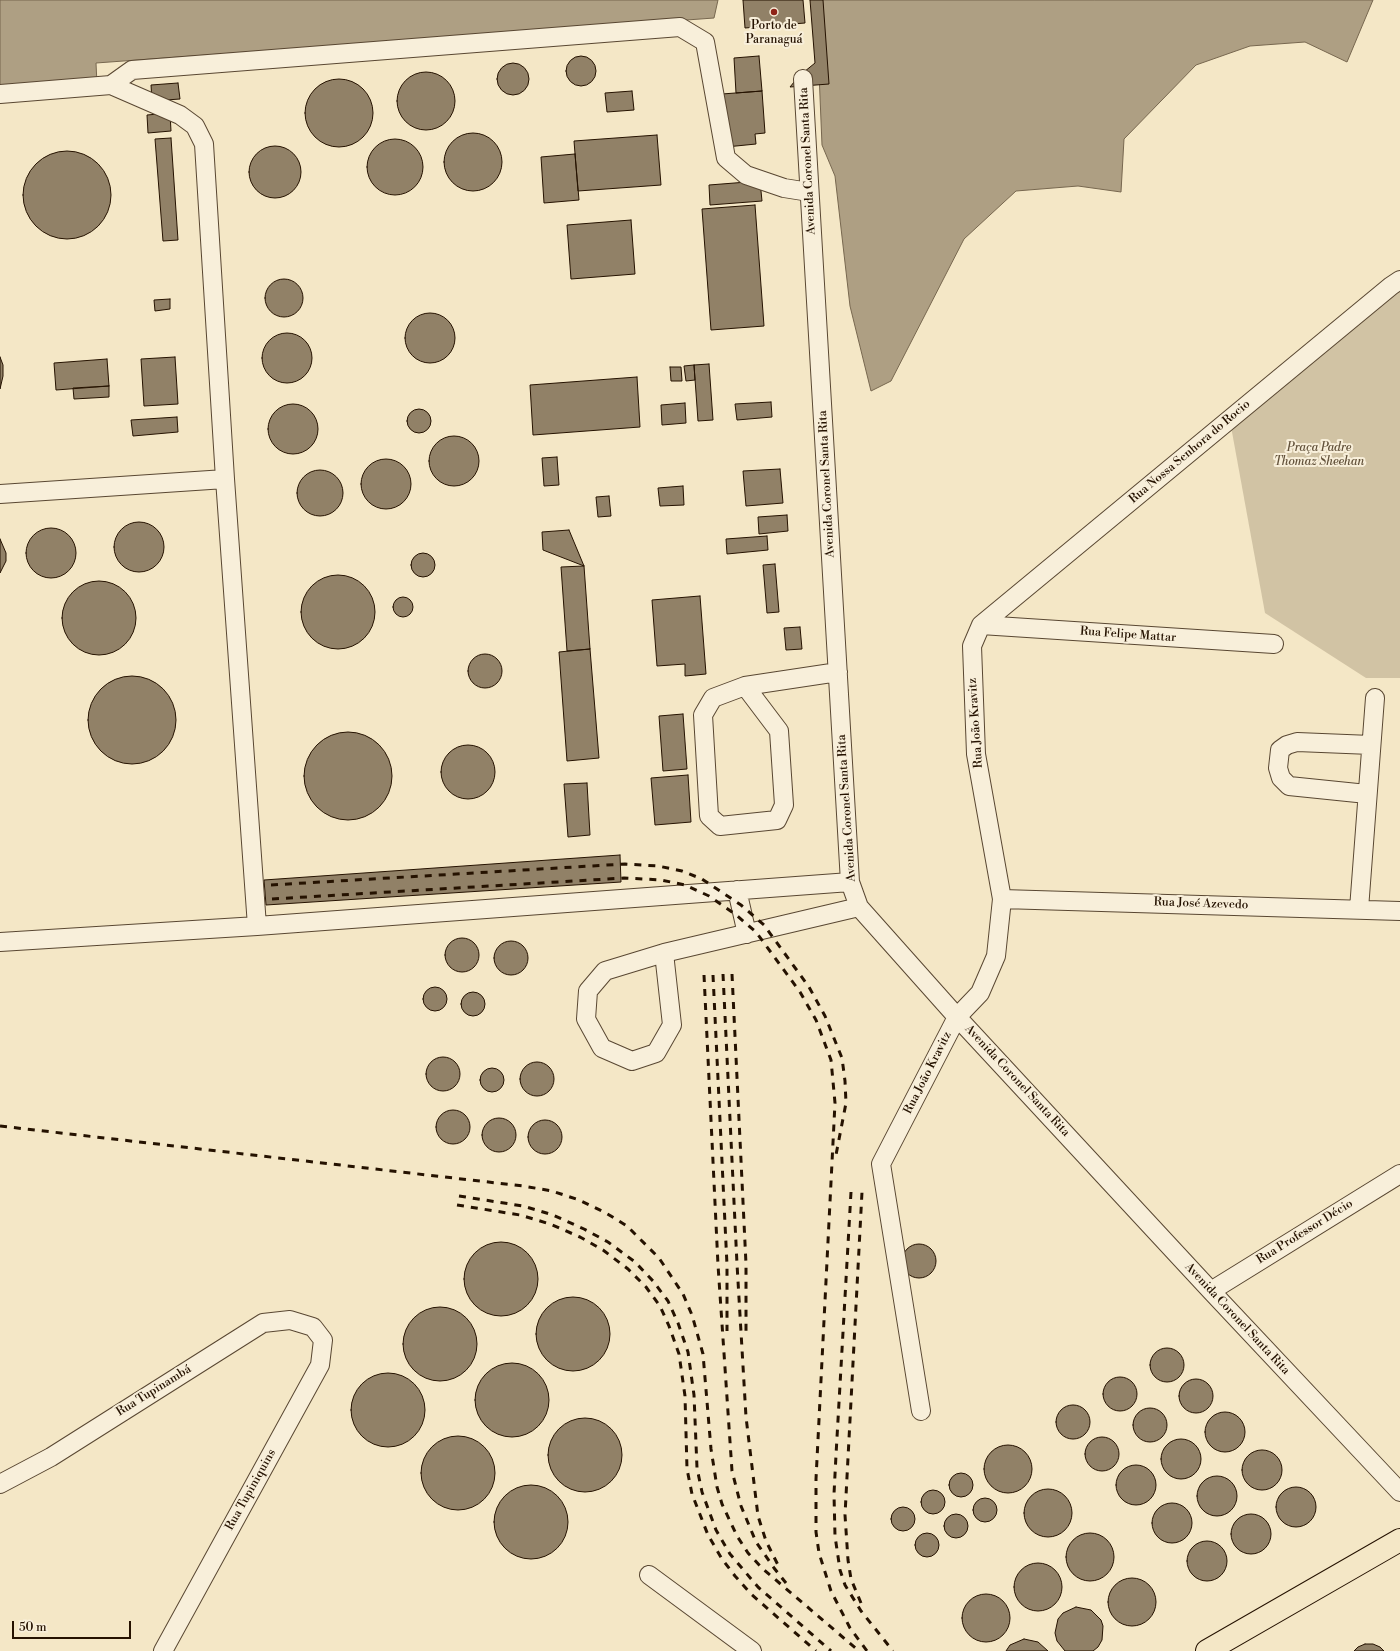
<!DOCTYPE html>
<meta charset="utf-8">
<style>
body{margin:0}
#map{position:relative;width:1400px;height:1651px;overflow:hidden;background:#f4e7c6;font-family:"Libre Bodoni",serif}
canvas{display:block}
.scale{position:absolute;left:12px;top:1621px;width:119px;height:18px;box-sizing:border-box;border:2px solid #251200;border-top:0;padding-left:5px;font-size:12px;line-height:14px;white-space:nowrap;color:#251200;-webkit-text-stroke:3px #f8efda;paint-order:stroke}
</style>
<div id="map">
<canvas width="1400" height="1651"></canvas>
<div class="scale">50 m</div>
</div>
<script>
const context = document.querySelector('canvas').getContext('2d');
context.lineJoin = 'round';
function paint(path, color) { context.fillStyle = color; context.fill(path, 'evenodd'); }
const poly = rows => new Path2D(rows.map(r => 'M' + r).join(''));
function trace(path, color, width, dash) { context.strokeStyle = color; context.lineWidth = width; context.lineCap = dash ? 'butt' : 'round'; context.setLineDash(dash || []); context.stroke(path); }
function drawText(font, color, halo, rows, align = 'center') {
  context.font = font + ' "Libre Bodoni",serif'; context.lineWidth = 4; context.setLineDash([]); context.textBaseline = 'middle'; context.strokeStyle = halo; context.fillStyle = color; for (const [text, x, y, turn = 0] of rows) {
    context.save(); context.translate(x, y); context.rotate((+turn || 0) * Math.PI / 180); context.textAlign = isNaN(turn) ? turn : align; if (halo) context.strokeText(text, 0, 0); context.fillText(text, 0, 0); context.restore();
  }
}
paint(poly([
 [1400,287,1400,678,1366,678,1265,613,1230,421]
]), '#d1c3a4');
const water = poly([
 [0,0,718,0,714,18,96,63,97,84,0,88,0,0],
 [816,0,1373,0,1347,62,1305,42,1250,46,1196,65,1124,139,1121,192,1078,186,1016,191,964,239,891,381,871,391,850,306,835,176,822,145,816,0]
]);
paint(water, '#ae9f83');
trace(water, '#77674f', 1);
const building = poly([
 [743,0,803,0,805,23,745,28,743,0],
 [810,0,823,0,829,84,790,87,799,76,815,63,810,0],
 [759,56,762,91,736,93,734,58,759,56],
 '566 71a15 15 0 1 1 30 0a15 15 0 1 1-30 0Z',
 '497 79a16 16 0 1 1 32 0a16 16 0 1 1-32 0Z',
 '397 101a29 29 0 1 1 58 0a29 29 0 1 1-58 0Z',
 '305 113a34 34 0 1 1 68 0a34 34 0 1 1-68 0Z',
 [178,83,180,99,152,101,151,85,178,83],
 [632,91,634,110,607,112,605,93,632,91],
 [762,91,765,133,755,134,756,144,726,147,722,94,762,91],
 [170,113,171,131,148,133,147,115,170,113],
 '444 162a29 29 0 1 1 58 0a29 29 0 1 1-58 0Z',
 [657,135,661,185,578,191,574,141,657,135],
 [171,138,178,240,163,241,155,139,171,138],
 '367 167a28 28 0 1 1 56 0a28 28 0 1 1-56 0Z',
 '249 172a26 26 0 1 1 52 0a26 26 0 1 1-52 0Z',
 '23 195a44 44 0 1 1 88 0a44 44 0 1 1-88 0Z',
 [575,154,579,200,544,203,541,157,575,154],
 [760,181,762,201,710,205,709,185,760,181],
 [755,205,764,326,711,330,702,209,755,205],
 [631,220,635,274,571,279,567,225,631,220],
 '265 298a19 19 0 1 1 38 0a19 19 0 1 1-38 0Z',
 [170,299,170,309,155,311,154,300,170,299],
 '405 338a25 25 0 1 1 50 0a25 25 0 1 1-50 0Z',
 '262 358a25 25 0 1 1 50 0a25 25 0 1 1-50 0Z',
 [0,357,3,365,3,376,0,389,0,357],
 [175,357,178,404,144,406,141,359,175,357],
 [107,359,109,386,56,390,54,363,107,359],
 [709,364,713,420,698,421,694,365,709,364],
 [694,365,695,380,686,381,684,366,694,365],
 [670,367,681,367,682,381,671,381,670,367],
 [637,377,640,427,533,435,530,385,637,377],
 [109,386,109,397,74,399,73,388,109,386],
 [771,402,772,417,737,420,735,404,771,402],
 [685,403,686,423,662,425,661,405,685,403],
 '268 429a25 25 0 1 1 50 0a25 25 0 1 1-50 0Z',
 '407 421a12 12 0 1 1 24 0a12 12 0 1 1-24 0Z',
 [177,417,178,432,133,436,131,420,177,417],
 '429 461a25 25 0 1 1 50 0a25 25 0 1 1-50 0Z',
 [557,457,559,485,544,486,542,458,557,457],
 '361 484a25 25 0 1 1 50 0a25 25 0 1 1-50 0Z',
 [780,469,783,503,746,506,743,471,780,469],
 '297 493a23 23 0 1 1 46 0a23 23 0 1 1-46 0Z',
 [683,486,684,505,660,506,658,488,683,486],
 [609,496,611,516,598,517,596,497,609,496],
 [787,515,788,531,759,534,758,517,787,515],
 '114 547a25 25 0 1 1 50 0a25 25 0 1 1-50 0Z',
 '26 553a25 25 0 1 1 50 0a25 25 0 1 1-50 0Z',
 [569,530,584,566,543,550,542,532,569,530],
 [767,536,768,550,727,554,726,539,767,536],
 [0,539,6,553,6,561,0,573,0,539],
 '411 565a12 12 0 1 1 24 0a12 12 0 1 1-24 0Z',
 [775,564,779,612,767,613,763,565,775,564],
 [584,566,590,649,567,651,561,567,584,566],
 '301 612a37 37 0 1 1 74 0a37 37 0 1 1-74 0Z',
 '62 618a37 37 0 1 1 74 0a37 37 0 1 1-74 0Z',
 [700,596,706,674,685,676,685,664,657,666,652,600,700,596],
 '393 607a10 10 0 1 1 20 0a10 10 0 1 1-20 0Z',
 [800,627,802,649,786,650,784,628,800,627],
 [590,649,599,758,567,761,559,652,590,649],
 '468 671a17 17 0 1 1 34 0a17 17 0 1 1-34 0Z',
 '88 720a44 44 0 1 1 88 0a44 44 0 1 1-88 0Z',
 [683,714,687,769,663,771,659,716,683,714],
 '304 776a44 44 0 1 1 88 0a44 44 0 1 1-88 0Z',
 '441 772a27 27 0 1 1 54 0a27 27 0 1 1-54 0Z',
 [688,775,691,822,655,825,651,778,688,775],
 [587,783,590,835,568,837,564,784,587,783],
 [620,855,621,882,266,905,264,880,620,855],
 '445 955a17 17 0 1 1 34 0a17 17 0 1 1-34 0Z',
 '494 958a17 17 0 1 1 34 0a17 17 0 1 1-34 0Z',
 '423 999a12 12 0 1 1 24 0a12 12 0 1 1-24 0Z',
 '461 1004a12 12 0 1 1 24 0a12 12 0 1 1-24 0Z',
 '426 1074a17 17 0 1 1 34 0a17 17 0 1 1-34 0Z',
 '520 1079a17 17 0 1 1 34 0a17 17 0 1 1-34 0Z',
 '480 1080a12 12 0 1 1 24 0a12 12 0 1 1-24 0Z',
 '436 1127a17 17 0 1 1 34 0a17 17 0 1 1-34 0Z',
 '482 1135a17 17 0 1 1 34 0a17 17 0 1 1-34 0Z',
 '528 1137a17 17 0 1 1 34 0a17 17 0 1 1-34 0Z',
 '464 1279a37 37 0 1 1 74 0a37 37 0 1 1-74 0Z',
 '902 1261a17 17 0 1 1 34 0a17 17 0 1 1-34 0Z',
 '536 1334a37 37 0 1 1 74 0a37 37 0 1 1-74 0Z',
 '403 1344a37 37 0 1 1 74 0a37 37 0 1 1-74 0Z',
 '1150 1365a17 17 0 1 1 34 0a17 17 0 1 1-34 0Z',
 '475 1400a37 37 0 1 1 74 0a37 37 0 1 1-74 0Z',
 '351 1410a37 37 0 1 1 74 0a37 37 0 1 1-74 0Z',
 '1103 1394a17 17 0 1 1 34 0a17 17 0 1 1-34 0Z',
 '1179 1396a17 17 0 1 1 34 0a17 17 0 1 1-34 0Z',
 '1056 1422a17 17 0 1 1 34 0a17 17 0 1 1-34 0Z',
 '1133 1425a17 17 0 1 1 34 0a17 17 0 1 1-34 0Z',
 '1205 1432a20 20 0 1 1 40 0a20 20 0 1 1-40 0Z',
 '548 1455a37 37 0 1 1 74 0a37 37 0 1 1-74 0Z',
 '421 1473a37 37 0 1 1 74 0a37 37 0 1 1-74 0Z',
 '1085 1454a17 17 0 1 1 34 0a17 17 0 1 1-34 0Z',
 '1161 1459a20 20 0 1 1 40 0a20 20 0 1 1-40 0Z',
 '984 1469a24 24 0 1 1 48 0a24 24 0 1 1-48 0Z',
 '1242 1470a20 20 0 1 1 40 0a20 20 0 1 1-40 0Z',
 '1116 1485a20 20 0 1 1 40 0a20 20 0 1 1-40 0Z',
 '949 1485a12 12 0 1 1 24 0a12 12 0 1 1-24 0Z',
 '1197 1496a20 20 0 1 1 40 0a20 20 0 1 1-40 0Z',
 '494 1522a37 37 0 1 1 74 0a37 37 0 1 1-74 0Z',
 '1276 1507a20 20 0 1 1 40 0a20 20 0 1 1-40 0Z',
 '1024 1513a24 24 0 1 1 48 0a24 24 0 1 1-48 0Z',
 '921 1502a12 12 0 1 1 24 0a12 12 0 1 1-24 0Z',
 '973 1510a12 12 0 1 1 24 0a12 12 0 1 1-24 0Z',
 '1152 1523a20 20 0 1 1 40 0a20 20 0 1 1-40 0Z',
 '891 1519a12 12 0 1 1 24 0a12 12 0 1 1-24 0Z',
 '944 1526a12 12 0 1 1 24 0a12 12 0 1 1-24 0Z',
 '1231 1534a20 20 0 1 1 40 0a20 20 0 1 1-40 0Z',
 '915 1545a12 12 0 1 1 24 0a12 12 0 1 1-24 0Z',
 '1066 1557a24 24 0 1 1 48 0a24 24 0 1 1-48 0Z',
 '1187 1561a20 20 0 1 1 40 0a20 20 0 1 1-40 0Z',
 '1014 1587a24 24 0 1 1 48 0a24 24 0 1 1-48 0Z',
 '1108 1602a24 24 0 1 1 48 0a24 24 0 1 1-48 0Z',
 '962 1618a24 24 0 1 1 48 0a24 24 0 1 1-48 0Z',
 [1076,1607,1091,1610,1101,1620,1103,1626,1102,1640,1098,1647,1093,1651,1065,1651,1057,1641,1055,1633,1058,1619,1063,1613,1076,1607],
 [1024,1639,1038,1642,1048,1651,1006,1651,1010,1645,1024,1639],
 [1365,1644,1373,1644,1380,1647,1384,1651,1354,1651,1358,1647,1365,1644]
]);
paint(building, '#918167');
trace(building, '#251200', 1);
const minor = poly([
 [803,79,850,882,859,907,957,1017,1211,1291,1400,1492],
 [111,85,180,115,195,126,204,144,225,479,257,926],
 [0,94,111,85,132,70,680,27,705,42,726,158,746,175,784,188,809,192],
 [0,494,225,479],
 [981,625,1274,644],
 [745,686,779,731,784,805,777,820,720,826,709,816,703,715,713,698,745,686,838,672],
 [1367,794,1289,786,1281,778,1278,768,1280,750,1287,745,1297,742,1371,745],
 [737,890,747,934],
 [1002,899,1400,911],
 [1359,909,1375,698],
 [0,942,257,926,850,882],
 [664,953,672,1025,656,1053,632,1061,602,1048,586,1019,588,991,605,971,664,953,859,907],
 [1211,1291,1400,1174],
 [921,1411,881,1164,957,1017,980,993,996,956,1002,899,976,754,972,646,981,625,1391,286,1400,280],
 [0,1484,51,1457,263,1323,290,1320,313,1327,323,1340,320,1365,163,1651],
 [649,1575,752,1651]
]);
const major = poly([
 [1207,1651,1400,1540]
]);
trace(minor, '#594732', 20);
trace(major, '#251200', 24);
trace(minor, '#f8efda', 18);
trace(major, '#f4e7c6', 22);
trace(poly([
 [271,885,625,864,658,866,682,871,702,879,741,905,764,925,809,987,825,1016,842,1058,845,1081,846,1103,835,1160],
 [272,899,624,878,661,880,685,885,709,896,735,914,756,932,800,992,816,1020,831,1060,835,1103,816,1479,816,1532,819,1553,831,1591,850,1628,867,1651],
 [723,974,737,1264,746,1417,758,1516,766,1541,779,1567],
 [732,974,746,1264,746,1335],
 [704,975,718,1265,732,1471,741,1506,756,1542,774,1568,786,1583],
 [713,975,727,1265,727,1331],
 [0,1126,523,1186,552,1191,579,1200,606,1213,627,1226,659,1258,683,1294,692,1315,703,1354,711,1449,717,1487,722,1504,737,1536,748,1553,763,1569,859,1651],
 [851,1192,836,1455,834,1494,835,1536,840,1570,845,1585,861,1611,893,1651],
 [459,1196,523,1206,553,1215,584,1229,608,1242,635,1262,653,1281,668,1301,678,1323,688,1352,694,1395,697,1468,702,1492,716,1530,730,1554,758,1587,831,1651],
 [457,1205,520,1215,550,1224,580,1237,603,1250,628,1269,646,1287,660,1306,669,1326,679,1354,685,1396,687,1469,692,1494,708,1535,722,1559,735,1576,751,1594,816,1651],
 [861,1603,851,1579,848,1560,845,1515,862,1192]
]), '#251200', 3, [7, 7]);
for (const [x, y, r, color] of [
 [774,12,4,"#8f2418"]
]) { const dot = new Path2D(); dot.arc(x, y, r, 0, 2 * Math.PI); context.fillStyle = color; context.fill(dot); trace(dot, '#f8efda', 1.5); }
drawText('12px', '#251200', '#f8efda', [
 ["Porto de",774,26],
 ["Paranaguá",774,40]
]);
drawText('12px', '#251200', '#f8efda', [
 ["Avenida Coronel Santa Rita",808,161,-93],
 ["Rua Nossa Senhora do Rocio",1190,452,-40],
 ["Avenida Coronel Santa Rita",827,484,-93],
 ["Rua Felipe Mattar",1128,635,4],
 ["Rua João Kravitz",976,723,-94],
 ["Avenida Coronel Santa Rita",847,808,-94],
 ["Rua José Azevedo",1201,904,2],
 ["Rua João Kravitz",928,1073,-63],
 ["Avenida Coronel Santa Rita",1017,1081,47],
 ["Rua Professor Décio",1305,1232,-32],
 ["Avenida Coronel Santa Rita",1237,1319,47],
 ["Rua Tupinambá",154,1391,-32],
 ["Rua Tupiniquins",251,1490,-61]
]);
drawText('italic 12px', '#615039', '#f8efda', [
 ["Praça Padre",1319,448],
 ["Thomaz Sheehan",1319,462]
]);
</script>
